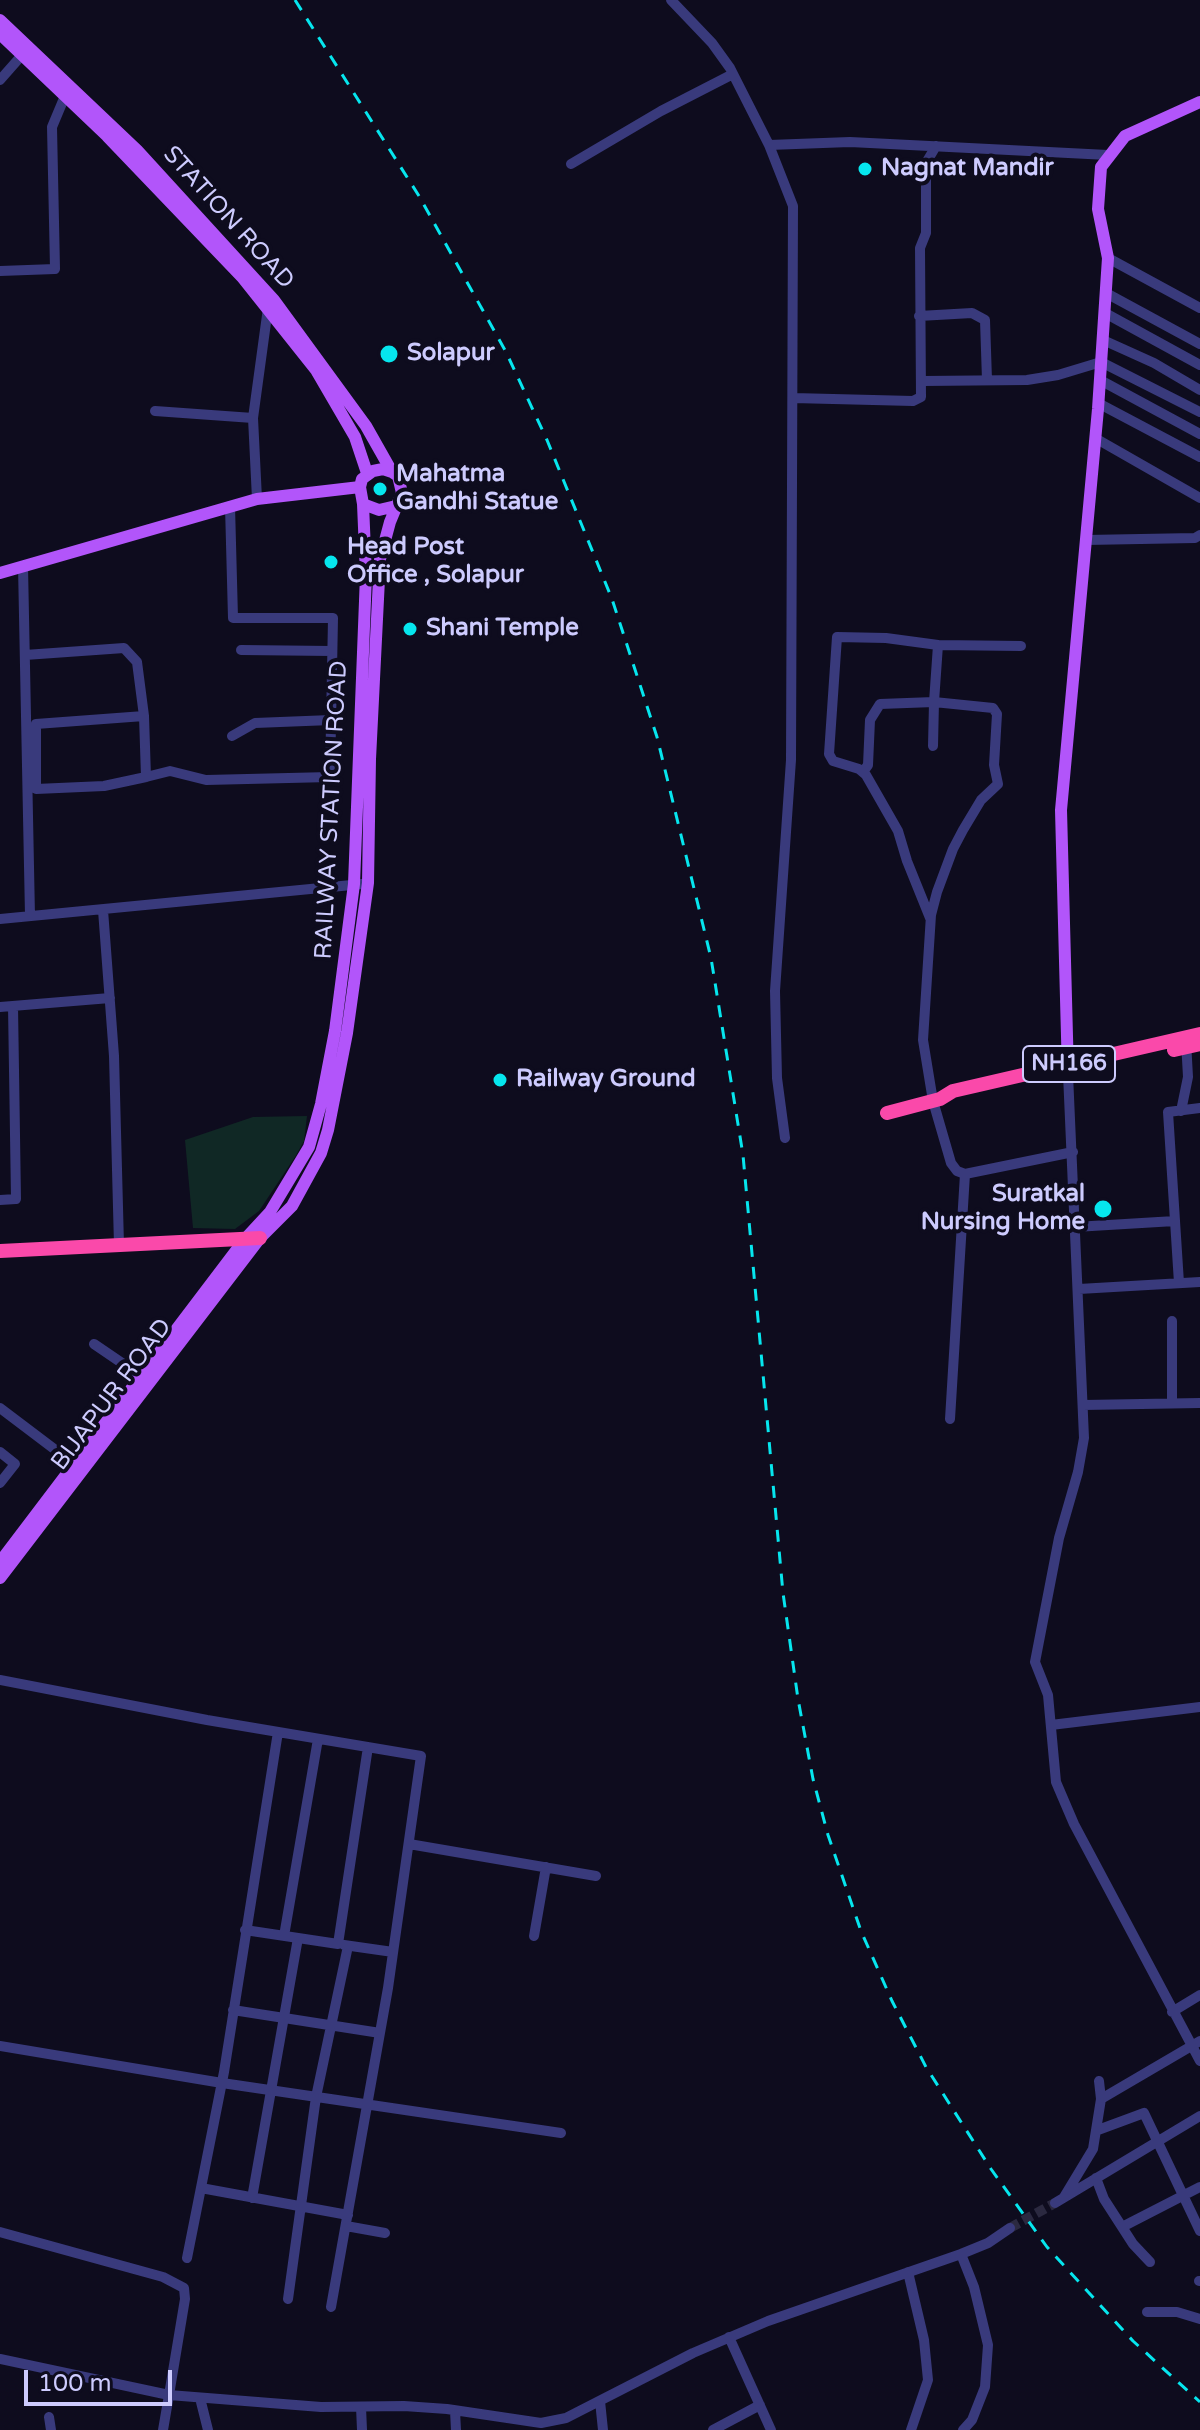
<!DOCTYPE html>
<style>
body{margin:0}
#map{position:relative;width:1200px;height:2430px;overflow:hidden;background:#0e0c1e;font-family:"Varela Round",sans-serif}
canvas{display:block}
.scale{position:absolute;left:24px;top:2370px;width:148px;height:36px;box-sizing:border-box;border:4px solid #cdcbfe;border-top:0;padding-left:10px;font-size:24px;line-height:28px;white-space:nowrap;color:#cdcbfe;-webkit-text-stroke:6px #0e0c1e;paint-order:stroke}
</style>
<div id="map">
<canvas width="1200" height="2430"></canvas>
<div class="scale">100 m</div>
</div>
<script>
const context = document.querySelector('canvas').getContext('2d');
context.lineJoin = 'round';
function paint(path, color) { context.fillStyle = color; context.fill(path, 'evenodd'); }
const poly = rows => new Path2D(rows.map(r => 'M' + r).join(''));
function trace(path, color, width, dash) { context.strokeStyle = color; context.lineWidth = width; context.lineCap = dash ? 'butt' : 'round'; context.setLineDash(dash || []); context.stroke(path); }
function drawText(font, color, halo, rows, align = 'center') {
  context.font = font + ' "Varela Round",sans-serif'; context.lineWidth = 8; context.setLineDash([]); context.textBaseline = 'middle'; context.strokeStyle = halo; context.fillStyle = color; for (const [text, x, y, turn = 0] of rows) {
    context.save(); context.translate(x, y); context.rotate((+turn || 0) * Math.PI / 180); context.textAlign = isNaN(turn) ? turn : align; if (halo) context.strokeText(text, 0, 0); context.fillText(text, 0, 0); context.restore();
  }
}
paint(poly([
 [307,1116,304,1141,295,1157,259,1211,235,1229,193,1228,185,1140,253,1117]
]), '#102825');
trace(poly([
 [1010,2228,1055,2203]
]), '#2b2940', 10, [10, 5]);
trace(poly([
 [671,0,712,43,730,68,769,145,793,206,791,760,775,991,777,1078,785,1138],
 [0,80,22,55],
 [769,145,850,142,1108,155],
 [571,164,661,111,733,74],
 [1108,258,1200,308],
 [0,271,55,269,52,127,65,96],
 [1106,293,1200,344],
 [1105,313,1200,365],
 [919,316,972,313,985,320,987,380],
 [1103,340,1154,363,1200,390],
 [1100,380,1200,434],
 [923,381,1027,380,1058,375,1101,362,1200,412],
 [793,398,913,401,921,397,920,248,926,233,926,163,936,146],
 [1098,403,1200,457],
 [155,411,253,418],
 [1095,438,1200,498],
 [257,499,253,418,268,308],
 [1086,540,1195,538,1200,535],
 [23,566,30,916],
 [1021,646,938,645,934,702,993,708,997,714,994,765,998,784,981,800,963,830,953,849,937,892,931,915,923,1040,933,1101,951,1163,957,1171,965,1174,1073,1152],
 [241,650,332,651],
 [25,655,124,648,137,662,144,716],
 [232,736,255,723,331,720],
 [863,772,868,765,870,720,880,704,934,702,933,746],
 [146,777,144,716,36,724,36,789,104,786,146,777,170,771,206,780,330,777,333,618,233,618,230,506],
 [103,910,114,1056,119,1245],
 [930,918,907,861,898,831,866,775,859,769,833,761,829,754,837,637,886,638,938,645],
 [0,919,362,884],
 [0,1007,110,998],
 [1068,1074,1084,1438,1078,1472,1059,1538,1035,1662,1048,1695,1056,1782,1074,1824,1200,2061],
 [1181,1111,1188,1077,1186,1041],
 [0,1200,16,1199,13,1006],
 [1075,1227,1175,1221],
 [1179,1283,1168,1112,1200,1108],
 [1079,1289,1200,1282],
 [94,1344,141,1376],
 [1172,1402,1172,1321],
 [1083,1405,1200,1403],
 [0,1408,78,1467],
 [950,1419,965,1174],
 [0,1452,15,1464,0,1483],
 [0,1680,207,1720,421,1756,388,1988,331,2307],
 [1051,1725,1200,1707],
 [409,1844,596,1876],
 [245,1930,338,1944,368,1747],
 [284,1936,318,1739],
 [534,1936,546,1867],
 [344,1945,393,1952],
 [233,2010,380,2033],
 [1172,2012,1200,1995],
 [0,2046,222,2083,561,2133],
 [1101,2099,1200,2041],
 [1098,2130,1144,2113,1200,2231],
 [1096,2178,1104,2199,1133,2244,1150,2262],
 [201,2188,348,2215],
 [1064,2197,1093,2149,1101,2099,1099,2081],
 [252,2198,298,1938],
 [1055,2203,1200,2116],
 [346,2226,385,2233],
 [1122,2227,1200,2187],
 [0,2232,163,2277,184,2288,185,2299,169,2395,0,2359],
 [961,2254,974,2287,988,2345,985,2387,972,2420,963,2430],
 [187,2258,224,2072,278,1732],
 [908,2272,924,2340,928,2380,911,2430],
 [1199,2281,1200,2281],
 [288,2299,316,2097,348,1946],
 [1147,2312,1177,2312,1200,2319],
 [729,2337,771,2430],
 [200,2398,208,2430],
 [600,2401,603,2430],
 [361,2407,362,2430],
 [455,2411,456,2430],
 [49,2417,51,2430],
 [163,2430,169,2395,321,2407,404,2406,447,2409,541,2423,566,2418,693,2353,768,2321,961,2254,988,2243,1010,2228],
 [713,2430,760,2405]
]), '#393a7c', 10);
trace(poly([
 [0,20,137,150,274,300,366,426,392,472,398,476,402,493,390,522,380,559,370,759,368,883,347,1033,328,1130,321,1153,292,1206,260,1238,0,1578],
 [0,34,107,136,242,277,316,370,355,437,367,473],
 [363,504,379,510,396,506],
 [0,573,257,499,360,487],
 [1068,1074,1061,810,1098,409,1108,258,1098,209,1101,167,1125,136,1200,102],
 [0,1562,245,1239,270,1212,309,1147,321,1104,335,1031,354,884,366,575,363,504,360,487,362,479,373,471,383,469,392,472]
]), '#b255fa', 12);
trace(poly([
 [1174,1050,1200,1044],
 [887,1113,940,1099,953,1091,1200,1034],
 [0,1251,260,1238]
]), '#fa49aa', 14);
trace(poly([
 [295,0,419,196,506,352,547,440,612,599,657,737,711,958,743,1155,783,1593,798,1699,813,1779,828,1835,861,1931,892,2001,926,2067,991,2169,1047,2247,1133,2341,1200,2402]
]), '#06e6ee', 3, [12, 10]);
for (const [x, y, r, color] of [
 [865,169,8,"#06e6ee"],
 [389,354,10,"#06e6ee"],
 [380,489,8,"#06e6ee"],
 [331,562,8,"#06e6ee"],
 [410,629,8,"#06e6ee"],
 [500,1080,8,"#06e6ee"],
 [1103,1209,10,"#06e6ee"]
]) { const dot = new Path2D(); dot.arc(x, y, r, 0, 2 * Math.PI); context.fillStyle = color; context.fill(dot); trace(dot, '#0e0c1e', 3); }
for (const [x, y, w] of [
 [1069,1064,92]
]) { const box = new Path2D(); box.roundRect(x - w / 2, y - 18, w, 36, 6); context.fillStyle = '#0e0c1e'; context.fill(box); trace(box, '#cdcbfe', 2); }
drawText('bold 22px', '#cdcbfe', null, [
 ["NH166",1069,1064]
]);
drawText('bold 24px', '#cdcbfe', '#0e0c1e', [
 ["Nagnat Mandir",881,169],
 ["Solapur",407,354],
 ["Mahatma",396,475],
 ["Gandhi Statue",396,503],
 ["Head Post",347,548],
 ["Office , Solapur",347,576],
 ["Shani Temple",426,629],
 ["Railway Ground",516,1080],
 ["Suratkal",1085,1195,"right"],
 ["Nursing Home",1085,1223,"right"]
], 'left');
drawText('24px', '#cdcbfe', '#0e0c1e', [
 ["STATION ROAD",228,218,48],
 ["RAILWAY STATION ROAD",332,810,-87],
 ["BIJAPUR ROAD",112,1395,-53]
]);
</script>
